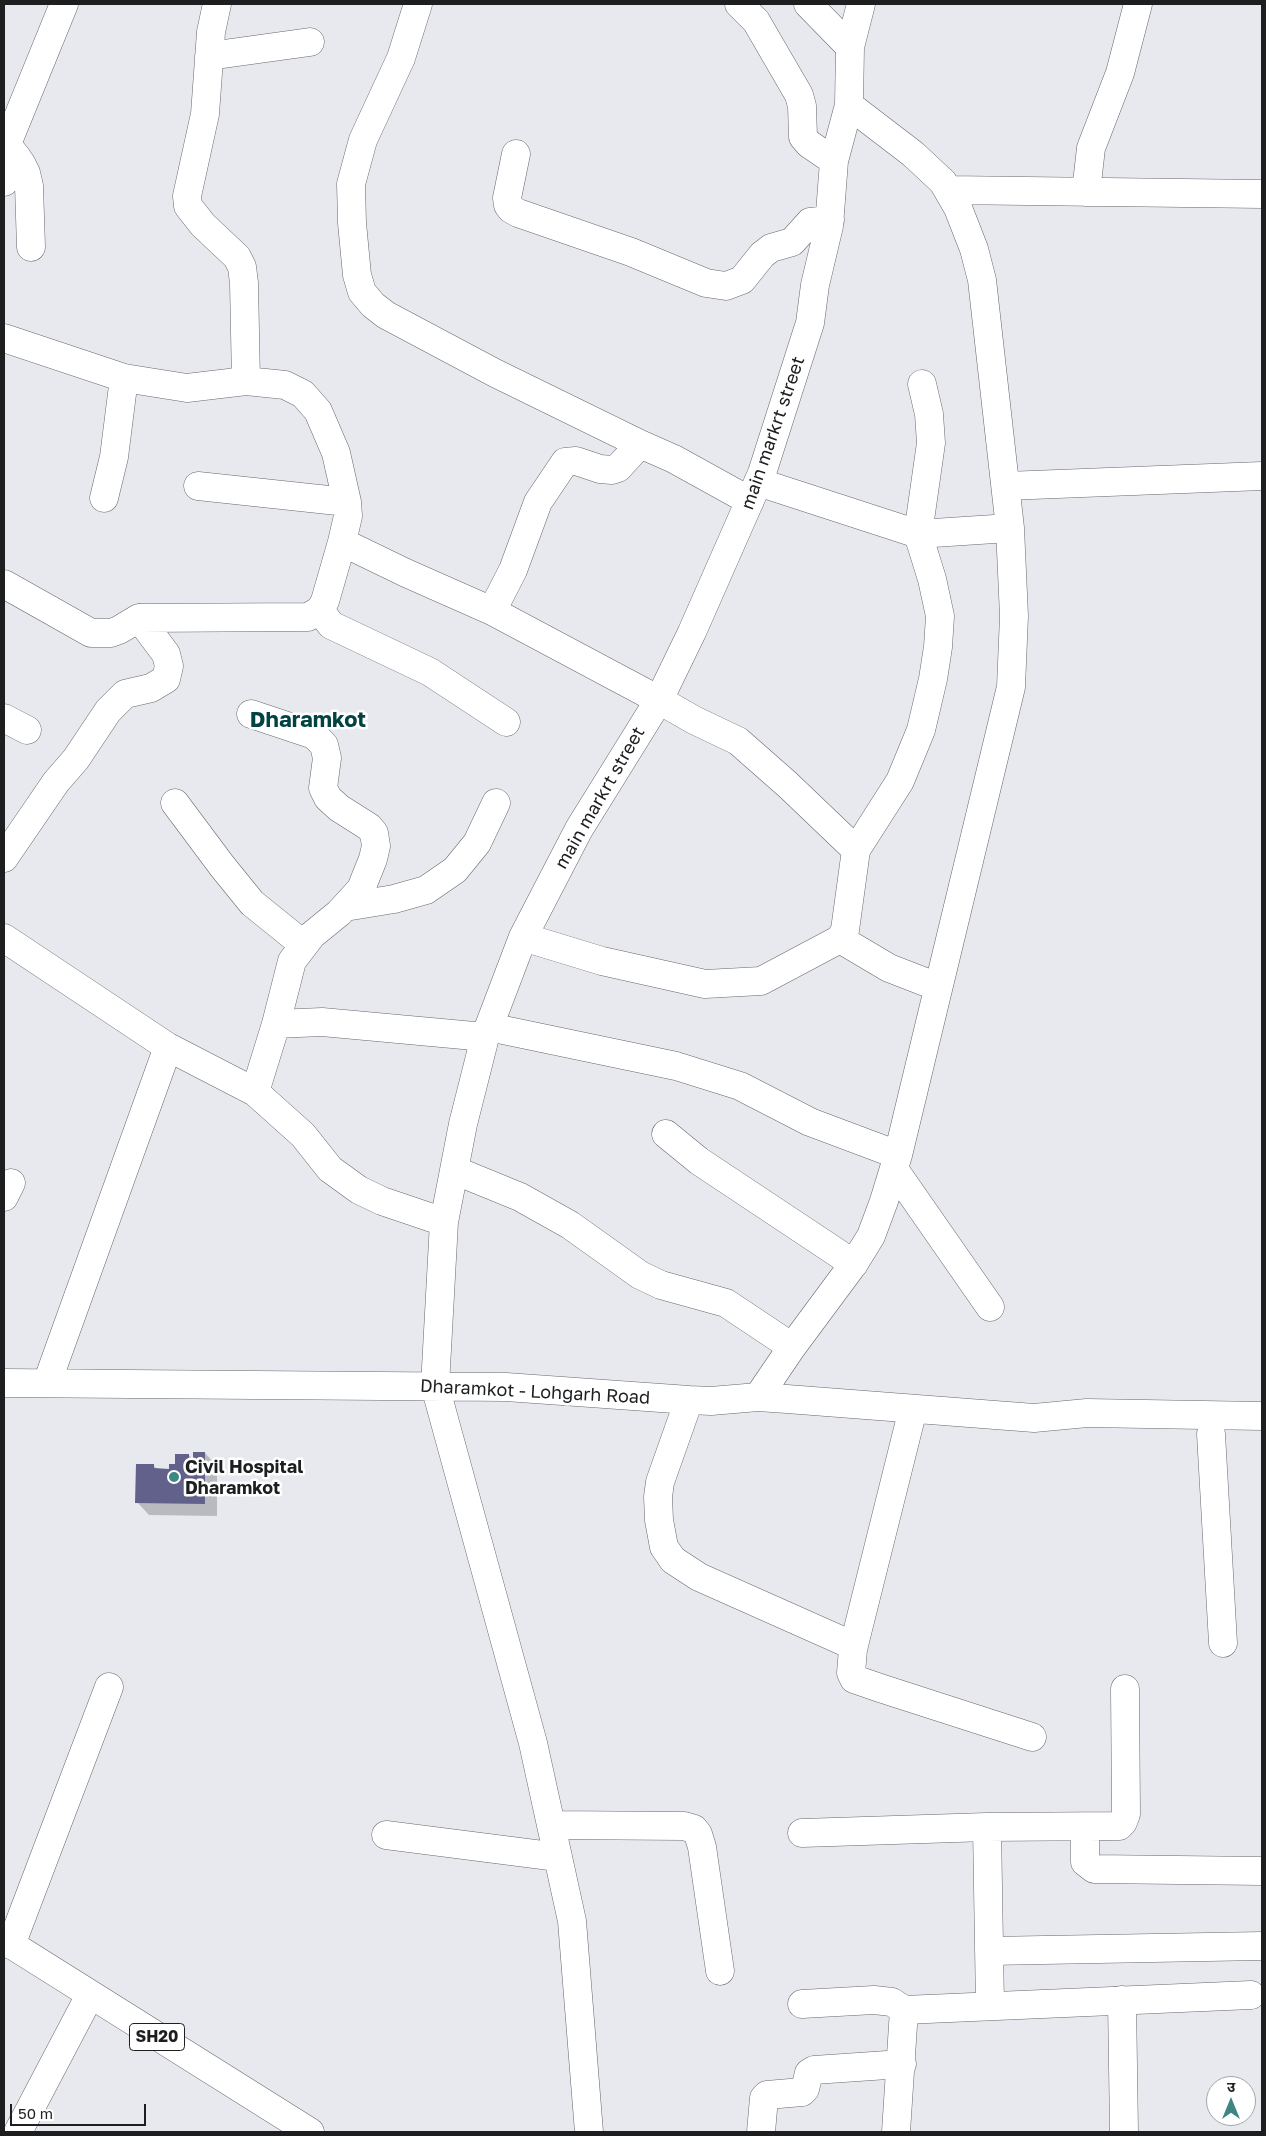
<!DOCTYPE html>
<meta charset="utf-8">
<style>
body{margin:0}
#map{position:relative;width:1266px;height:2136px;overflow:hidden;background:#e7e9ee;font-family:"Golos Text","Noto Sans Devanagari",sans-serif}
canvas{display:block}
.frame{position:absolute;inset:0;border:5px solid #1d1e20;pointer-events:none}
.north{position:absolute;left:1206px;top:2076px;width:50px;height:50px;box-sizing:border-box;background:#fff;border:1px solid #a5a5a6;border-radius:50%;rotate:0deg;font-size:14px;font-weight:700;line-height:20px;text-align:center;color:#1d1e20}
.north::after{content:'';display:block;margin:auto;width:18px;height:22px;background:#3e8683;clip-path:polygon(50% 0,100% 100%,50% 72%,0 100%)}
.scale{position:absolute;left:10px;top:2104px;width:136px;height:22px;box-sizing:border-box;border:2px solid #1d1e20;border-top:0;padding-left:6px;font-size:15px;line-height:18px;white-space:nowrap;color:#1d1e20;-webkit-text-stroke:4px #fff;paint-order:stroke}
</style>
<div id="map">
<canvas width="1266" height="2136"></canvas>
<div class="frame"></div>
<div class="north">उ</div>
<div class="scale">50 m</div>
</div>
<script>
const context = document.querySelector('canvas').getContext('2d');
context.lineJoin = 'round';
function paint(path, color) { context.fillStyle = color; context.fill(path, 'evenodd'); }
const poly = rows => new Path2D(rows.map(r => 'M' + r).join(''));
function trace(path, color, width, dash) { context.strokeStyle = color; context.lineWidth = width; context.lineCap = dash ? 'butt' : 'round'; context.setLineDash(dash || []); context.stroke(path); }
function drawText(font, color, halo, rows, align = 'center') {
  context.font = font + ' "Golos Text",sans-serif'; context.lineWidth = 5; context.setLineDash([]); context.textBaseline = 'middle'; context.strokeStyle = halo; context.fillStyle = color; for (const [text, x, y, turn = 0] of rows) {
    context.save(); context.translate(x, y); context.rotate((+turn || 0) * Math.PI / 180); context.textAlign = isNaN(turn) ? turn : align; if (halo) context.strokeText(text, 0, 0); context.fillText(text, 0, 0); context.restore();
  }
}
paint(poly([
 [205,1453,217,1466,217,1516,149,1515,137,1502,153,1465,158,1470,170,1470,189,1455,194,1461]
]), '#0003');
paint(poly([
 [193,1452,205,1452,205,1504,135,1503,136,1464,154,1464,154,1468,169,1469,169,1464,175,1464,175,1454,189,1454,189,1464,193,1464]
]), '#61618c');
const minor = poly([
 [217,4,211,32,205,114,187,196,188,206,203,225,237,257,242,267,244,283,246,381],
 [418,4,401,58,363,140,351,184,352,223,357,275,362,292,373,305,386,315,495,373,640,444],
 [739,4,756,21,799,95,802,106,803,137,809,144,834,161],
 [808,4,850,47],
 [209,56,310,42],
 [4,143,7,144,21,163,26,173,29,186,31,247],
 [7,144,64,4],
 [516,154,507,198,508,205,511,209,518,213,631,252,706,283,726,286,742,280,762,255,771,248,792,242,810,222,830,220],
 [4,182,17,157],
 [948,190,1262,194],
 [1086,192,1091,148,1120,73,1138,4],
 [4,338,124,378,187,388,246,381,285,385,303,394,318,411,336,453,347,502,348,516,342,542,325,601,320,610,308,617,139,618,119,630,111,633,91,633,4,584],
 [922,384,929,414,931,443,918,534,932,579,940,616,938,647,933,679,921,730,900,781,856,850,845,930,840,939,889,968,938,987],
 [758,482,918,534,1010,528],
 [198,486,347,502],
 [1006,486,1262,476],
 [104,498,114,457,124,378],
 [342,542,406,573,492,611,659,700,694,720,738,741,788,785,856,850],
 [320,610,331,625,430,672,506,722],
 [492,611,513,570,538,502,565,462,576,461,600,469,612,470,618,468,640,444,674,459,750,501],
 [251,714,314,735,324,745,327,758,323,788,328,798,339,808,369,827,374,833,376,846,373,859,361,889,339,913,312,935,292,961,276,1024],
 [4,718,27,730],
 [175,803,222,866,252,903,304,945],
 [4,858,56,782,76,759,108,711,125,694,151,688,166,679,169,666,166,654,139,618],
 [345,907,394,899,426,890,455,870,477,843,496,803],
 [523,937,602,961,705,984,761,981,840,939],
 [4,938,168,1047,255,1092,303,1135,330,1169,359,1190,382,1201,444,1222],
 [489,1027,676,1066,740,1086,810,1122,898,1155],
 [255,1092,276,1024,322,1022,485,1037],
 [666,1134,699,1161,854,1264],
 [894,1169,990,1307],
 [454,1170,520,1197,570,1225,640,1275,661,1285,726,1303,792,1347],
 [4,1197,11,1183],
 [4,1383,506,1387,689,1400,711,1401,758,1397,787,1399,1034,1418,1087,1413,1262,1416],
 [47,1383,168,1047],
 [758,1397,792,1347,855,1262,871,1236,884,1201,898,1155,1011,687,1014,616,1010,528,982,280,974,249,958,208,943,182,913,154,849,105,850,47,861,4],
 [689,1400,660,1482,658,1497,659,1520,664,1547,673,1560,699,1577,854,1646],
 [913,1409,853,1649,851,1673,854,1679,880,1688,1032,1737],
 [1211,1434,1223,1643],
 [551,1825,684,1826,694,1829,698,1834,702,1847,720,1971],
 [987,1827,990,2006],
 [1085,1827,1085,1862,1094,1869,1262,1871],
 [802,1833,987,1827,1119,1826,1123,1822,1126,1814,1125,1689],
 [386,1835,558,1857],
 [11,1945,109,1687],
 [989,1951,1262,1946],
 [1122,2000,1124,2132],
 [802,2004,874,2000,892,2002,904,2010],
 [18,2132,90,1995],
 [589,2132,572,1921,533,1743,435,1386,444,1222,463,1124,485,1037,523,937,579,829,659,700,692,632,762,473,810,323,815,285,829,226,834,161,849,105],
 [761,2132,764,2098,767,2095,802,2092,805,2089,809,2073,814,2070,902,2064],
 [896,2132,904,2010,1251,1995]
]);
const major = poly([
 [4,1940,310,2132]
]);
trace(minor, '#65686c', 29);
trace(major, '#65686c', 29);
trace(minor, '#fff', 28);
trace(major, '#fff', 28);
for (const [x, y, r, color] of [
 [174,1477,6,"#3e8683"]
]) { const dot = new Path2D(); dot.arc(x, y, r, 0, 2 * Math.PI); context.fillStyle = color; context.fill(dot); trace(dot, '#fff', 2); }
for (const [x, y, w] of [
 [157,2037,55]
]) { const box = new Path2D(); box.roundRect(x - w / 2, y - 13.5, w, 27, 4); context.fillStyle = '#fff'; context.fill(box); trace(box, '#1d1e20', 1); }
drawText('bold 16px', '#1d1e20', null, [
 ["SH20",157,2037]
]);
drawText('18px', '#1d1e20', '#fff', [
 ["main markrt street",773,433,-71],
 ["main markrt street",600,798,-60],
 ["Dharamkot - Lohgarh Road",535,1392,3]
]);
drawText('bold 18px', '#1d1e20', '#fff', [
 ["Civil Hospital",185,1467],
 ["Dharamkot",185,1488]
], 'left');
drawText('bold 22px', '#004342', '#fff', [
 ["Dharamkot",308,720]
]);
</script>
